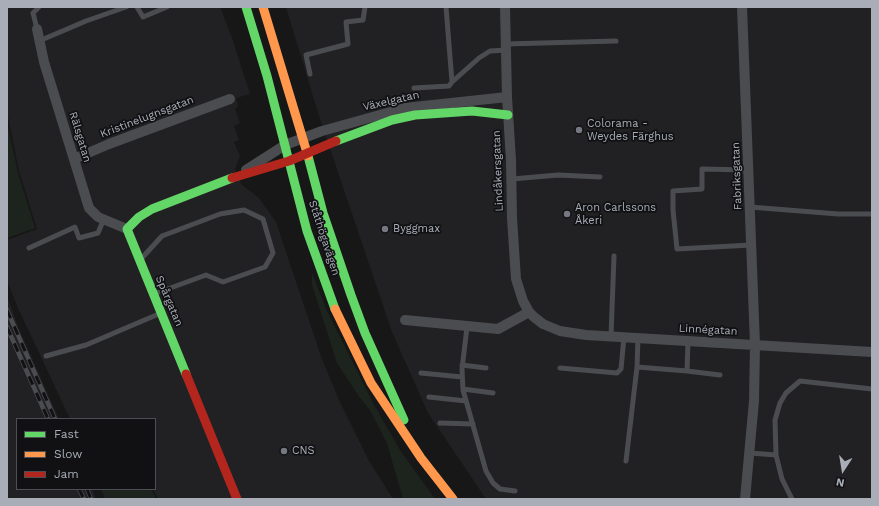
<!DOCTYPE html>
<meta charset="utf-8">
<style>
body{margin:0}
#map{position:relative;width:879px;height:506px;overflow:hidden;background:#171717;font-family:"Work Sans",sans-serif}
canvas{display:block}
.frame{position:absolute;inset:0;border:8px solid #a8adb8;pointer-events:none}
.legend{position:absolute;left:16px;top:418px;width:140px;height:72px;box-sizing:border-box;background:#111113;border:1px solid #4d4f55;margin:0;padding:5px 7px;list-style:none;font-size:12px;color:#a8adb8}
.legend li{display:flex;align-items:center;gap:8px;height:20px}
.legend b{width:20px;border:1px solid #4d4f55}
.north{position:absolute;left:823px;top:450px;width:40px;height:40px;-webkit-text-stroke:3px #111113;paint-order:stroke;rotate:192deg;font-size:11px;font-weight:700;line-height:16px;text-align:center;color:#a8adb8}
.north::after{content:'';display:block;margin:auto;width:14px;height:18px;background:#a8adb8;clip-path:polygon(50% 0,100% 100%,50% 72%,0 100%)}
</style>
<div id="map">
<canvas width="879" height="506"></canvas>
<div class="frame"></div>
<ul class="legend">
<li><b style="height:5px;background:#63d668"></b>Fast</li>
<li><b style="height:5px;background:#ff974d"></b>Slow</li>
<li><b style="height:5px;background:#b3261e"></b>Jam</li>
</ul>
<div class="north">N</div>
</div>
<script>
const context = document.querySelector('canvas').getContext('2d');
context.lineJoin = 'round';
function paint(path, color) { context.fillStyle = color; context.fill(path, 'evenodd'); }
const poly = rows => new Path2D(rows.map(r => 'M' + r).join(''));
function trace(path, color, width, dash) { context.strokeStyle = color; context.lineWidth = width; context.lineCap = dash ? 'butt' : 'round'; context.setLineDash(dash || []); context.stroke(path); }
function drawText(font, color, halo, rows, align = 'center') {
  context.font = font + ' "Work Sans",sans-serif'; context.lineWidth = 3.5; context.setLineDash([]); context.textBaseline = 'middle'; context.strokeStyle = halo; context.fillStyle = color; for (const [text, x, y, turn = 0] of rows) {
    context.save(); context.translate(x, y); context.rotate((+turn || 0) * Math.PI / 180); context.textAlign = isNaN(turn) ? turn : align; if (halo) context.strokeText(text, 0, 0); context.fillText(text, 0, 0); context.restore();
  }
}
paint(poly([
 [7,7,220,7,232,38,250,94,236,98,238,106,235,109,240,123,234,126,239,140,234,142,240,156,235,169,242,185,259,198,276,222,322,359,339,400,369,461,393,499,158,499,153,489,155,489,155,419,70,419,18,308,7,281,7,240,37,229,19,171,7,112],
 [286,7,872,7,872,499,486,499,428,413,392,332,319,116],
 [7,296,19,329,59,419,17,419,17,489,92,489,96,499,7,499]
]), '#212123');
paint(poly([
 [7,122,18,173,35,228,7,238],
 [242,185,245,187,241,187,155,218,151,220,148,225,143,238,141,238,142,229,148,219],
 [312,273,327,311,373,403,400,450,435,499,403,499,387,443,370,410,360,398,337,363,312,285],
 [101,489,151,489,156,499,105,499]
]), '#1d241e');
trace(poly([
 [137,7,143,17,167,7],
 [37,29,33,13,39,7],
 [39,41,86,21,126,7],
 [505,44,616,41],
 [310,74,306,55,348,44,346,22,363,20,365,7],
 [452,82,479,58,490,51,506,50],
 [414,88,449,86,452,82,446,7],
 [749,170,702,169,702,189,673,191,673,210,677,249,751,245],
 [512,179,558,175,600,177],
 [750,207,838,214,872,214],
 [29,248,75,227,79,238,98,233,103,221],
 [141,259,162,236,220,214,244,210,263,219,273,253,265,267,223,282,206,275,154,294],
 [467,327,462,369,463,390,486,471,493,483,500,489,515,491],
 [611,336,614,256],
 [688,341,687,371,720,375],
 [46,356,86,345,161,313],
 [462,365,486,368],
 [637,367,687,371],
 [560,368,617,373,621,369,624,337],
 [421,373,462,377],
 [463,389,493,393],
 [429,397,466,401],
 [440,423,473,424],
 [750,453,776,455],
 [626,461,637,367,638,338],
 [792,499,782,479,776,455,775,420,780,403,786,393,800,381,872,389]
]), '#4b4c50', 5);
trace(poly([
 [505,7,507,97,511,160,512,218,516,279,523,301,529,312,534,317,543,324,560,331,586,335,872,352],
 [742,7,755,345,754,401,745,499],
 [37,29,44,62,89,208,98,217,127,229],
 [74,159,109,144,230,99],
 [246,170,285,145,322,131,405,108,507,97],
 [405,320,498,329,529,312]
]), '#4b4c50', 10);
trace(poly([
 [246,7,267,76,307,231,335,309],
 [336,141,392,120,415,115,472,111,508,115],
 [308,156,323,213,351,295,365,333,404,420],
 [186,374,127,229,139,217,152,209,232,178]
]), '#63d668', 9);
trace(poly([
 [263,7,308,156],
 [335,309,371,383,421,458,453,499]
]), '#ff974d', 9);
trace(poly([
 [232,178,289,161,336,141],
 [186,374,237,499]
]), '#b3261e', 9);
const rail = poly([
 [7,310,55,419],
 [7,327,48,419],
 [79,489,84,499],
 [87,489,91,499]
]);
trace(rail, '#4b4c4f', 4.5);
trace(rail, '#111113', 3, [9]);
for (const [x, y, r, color] of [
 [579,130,4,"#757880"],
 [567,214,4,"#757880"],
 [385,229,4,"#757880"],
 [284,451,4,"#757880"]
]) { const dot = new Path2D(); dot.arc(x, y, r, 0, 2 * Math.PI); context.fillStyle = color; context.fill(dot); trace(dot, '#111113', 1.5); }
drawText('11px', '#a8adb8', '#111113', [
 ["Växelgatan",391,101,-13],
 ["Kristinelugnsgatan",147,117,-21],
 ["Rälsgatan",80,137,73],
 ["Lindåkersgatan",498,171,-92],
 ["Fabriksgatan",737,176,-92],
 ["Ståthögavägen",324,238,72],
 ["Spårgatan",169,301,67],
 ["Linnégatan",708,330,3]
]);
drawText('11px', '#a8adb8', '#111113', [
 ["Colorama -",587,124],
 ["Weydes Färghus",587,137],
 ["Aron Carlssons",575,208],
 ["Åkeri",575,221],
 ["Byggmax",393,229],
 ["CNS",292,451]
], 'left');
</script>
